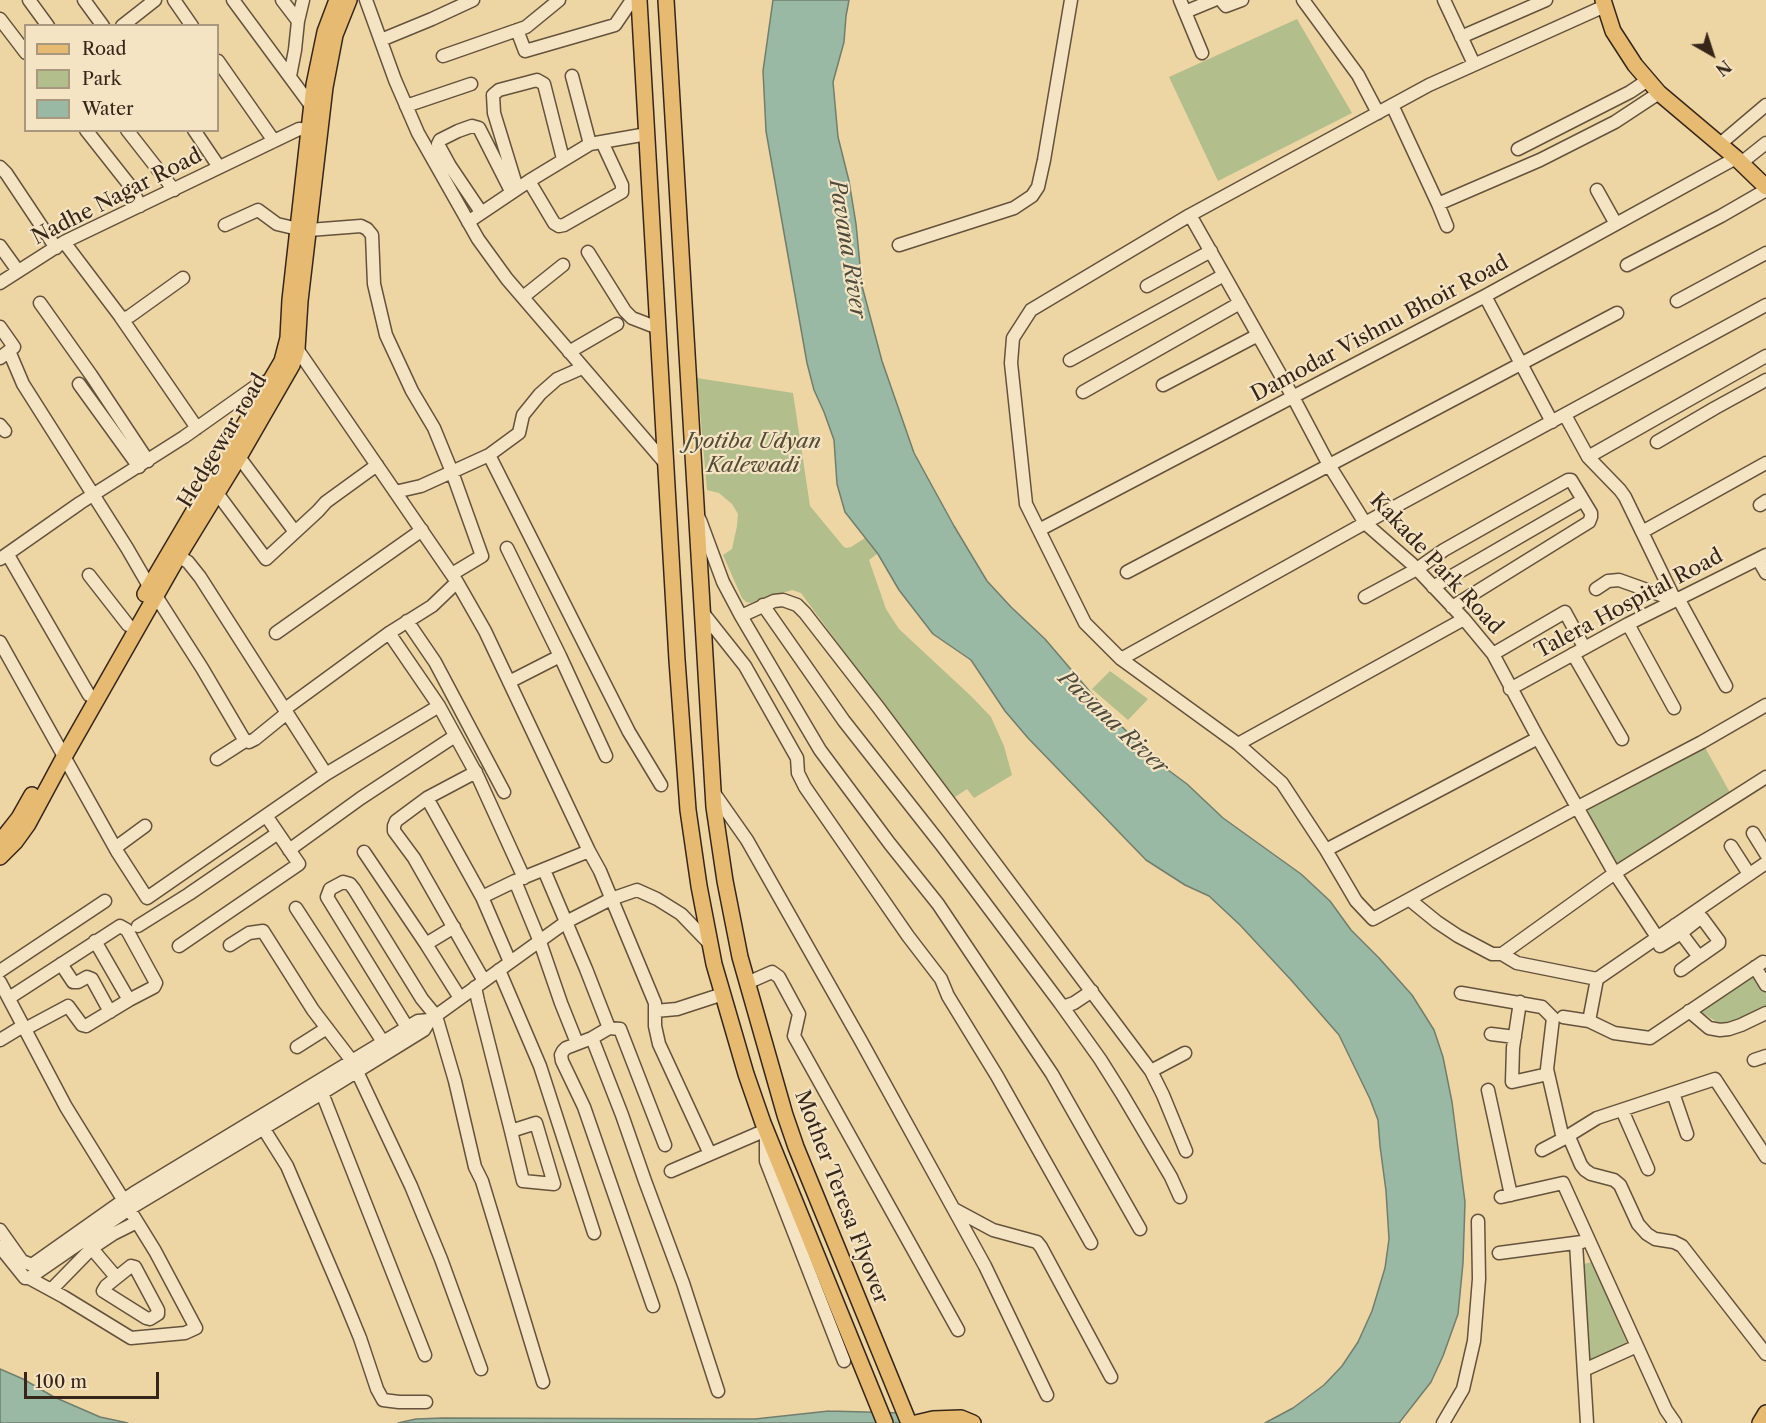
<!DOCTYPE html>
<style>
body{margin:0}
#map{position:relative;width:1766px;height:1423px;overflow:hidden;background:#eed5a4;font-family:"Libre Caslon Text",serif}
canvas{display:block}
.legend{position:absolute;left:24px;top:24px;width:195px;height:108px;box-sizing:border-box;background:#f4e4c4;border:2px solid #a89880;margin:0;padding:8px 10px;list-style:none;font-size:18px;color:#36261a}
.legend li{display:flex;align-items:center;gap:12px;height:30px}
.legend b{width:30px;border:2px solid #a89880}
.north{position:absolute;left:1682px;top:24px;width:60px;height:60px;-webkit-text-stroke:4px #f4e4c4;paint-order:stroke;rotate:141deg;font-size:16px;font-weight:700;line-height:24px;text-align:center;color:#36261a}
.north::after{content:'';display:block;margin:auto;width:21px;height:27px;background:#36261a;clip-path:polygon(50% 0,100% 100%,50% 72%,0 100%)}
.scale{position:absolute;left:24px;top:1372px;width:135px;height:27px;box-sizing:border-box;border:3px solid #36261a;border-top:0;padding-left:8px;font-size:18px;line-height:21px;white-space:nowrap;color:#36261a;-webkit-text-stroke:4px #f4e4c4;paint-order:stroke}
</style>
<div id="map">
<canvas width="1766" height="1423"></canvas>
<ul class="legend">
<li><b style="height:8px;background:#e7ba72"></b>Road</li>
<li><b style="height:16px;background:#b2be8b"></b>Park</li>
<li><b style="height:16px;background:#99b9a4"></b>Water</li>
</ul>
<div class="north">N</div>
<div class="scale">100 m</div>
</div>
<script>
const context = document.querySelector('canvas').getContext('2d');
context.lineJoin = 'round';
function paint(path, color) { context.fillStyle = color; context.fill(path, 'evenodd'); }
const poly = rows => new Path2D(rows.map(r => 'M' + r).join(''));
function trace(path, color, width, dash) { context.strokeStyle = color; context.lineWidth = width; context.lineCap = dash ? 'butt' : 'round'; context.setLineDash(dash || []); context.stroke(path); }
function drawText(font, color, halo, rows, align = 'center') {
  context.font = font + ' "Libre Caslon Text",serif'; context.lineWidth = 4.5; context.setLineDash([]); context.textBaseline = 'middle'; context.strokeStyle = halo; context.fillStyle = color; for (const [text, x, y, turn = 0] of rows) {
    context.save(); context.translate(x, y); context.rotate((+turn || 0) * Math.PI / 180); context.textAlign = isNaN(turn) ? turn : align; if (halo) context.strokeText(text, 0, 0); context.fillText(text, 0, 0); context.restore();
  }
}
paint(poly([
 [1297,19,1352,113,1218,181,1169,77],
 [697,378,793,393,810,506,843,546,846,548,851,547,865,538,877,554,869,560,886,609,899,629,972,697,991,717,1004,746,1012,775,974,798,967,789,952,799,801,593,792,590,751,603,746,602,742,598,723,555,732,549,737,526,738,514,732,504,719,493,707,490],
 [1110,671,1148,699,1128,720,1092,689],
 [1702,742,1733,798,1612,869,1578,807],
 [1760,967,1766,979,1766,1008,1725,1027,1696,1009],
 [1592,1262,1627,1343,1589,1360,1584,1264]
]), '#b2be8b');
const water = poly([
 [773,0,849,0,846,16,844,42,833,82,838,137,849,181,856,224,862,286,882,361,914,453,954,526,987,581,1011,607,1045,639,1109,714,1160,764,1187,784,1223,818,1301,874,1330,901,1351,930,1379,958,1412,995,1434,1030,1443,1057,1452,1102,1465,1202,1463,1263,1458,1314,1443,1356,1431,1382,1399,1423,1265,1423,1293,1408,1324,1385,1342,1366,1358,1342,1372,1311,1385,1268,1389,1239,1386,1191,1380,1146,1378,1120,1370,1099,1339,1035,1292,981,1240,925,1209,896,1185,885,1146,860,1028,738,1005,711,971,660,933,634,899,590,878,554,845,512,837,484,834,440,824,412,814,390,807,363,766,131,763,71,773,0],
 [0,1369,23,1379,54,1397,100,1417,128,1423,0,1423,0,1369],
 [829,1411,903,1413,973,1423,398,1423,416,1419,443,1418,755,1419,829,1411]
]);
paint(water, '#99b9a4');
trace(water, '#717e6d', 1.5);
const minor = poly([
 [29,0,48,26],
 [84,0,103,26],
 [174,0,192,26],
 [233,0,312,107],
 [282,0,298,21],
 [366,0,395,80,418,133,478,239,507,279,666,464],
 [1180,0,1202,53],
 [1221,0,1226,6,1242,0],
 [1303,0,1358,75,1378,113],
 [1444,0,1474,64],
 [1605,6,1429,85,1190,215,1031,310,1013,338,1011,363,1026,504,1085,623,1121,659,1238,744,1282,783,1326,850,1356,901,1373,919,1578,807,1702,742,1766,705],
 [1185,12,1214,0],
 [0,19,26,53],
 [122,26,155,0],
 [517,30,525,51,615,25,632,0],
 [1461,37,1546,0],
 [381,40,432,19,473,0],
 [443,56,526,27,559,0],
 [218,61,274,141],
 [290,76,295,50,298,21,303,0],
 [572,76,590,144],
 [1392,105,1438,204,1540,160,1615,122,1659,93],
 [406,106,471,84],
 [86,130,131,187,140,206],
 [127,130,174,190],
 [194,130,219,167],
 [1720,144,1766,105],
 [1518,149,1630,92,1648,80],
 [1741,163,1766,143],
 [0,167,6,173,56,248],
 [529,181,554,223,559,226,564,225,622,192,622,185,602,142],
 [517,188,494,113,493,95,499,90,537,80,544,84,563,159],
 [1597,190,1616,224],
 [1438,204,1447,226],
 [481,212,450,166,438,144,440,140,458,131,472,126,479,128,511,191],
 [1190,215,1293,397,1329,465,1365,523,1412,564,1464,619,1493,654,1538,738,1612,869,1657,937],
 [468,222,529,181,590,144,647,134],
 [225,225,258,210,277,224,298,229],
 [309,230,361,226,367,229,372,235,374,284,386,335,412,391,434,428,452,472,482,556,452,574],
 [64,242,120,316,197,428],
 [899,245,1014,208,1032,196,1038,187,1044,160,1071,0],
 [0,246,18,271],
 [588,252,625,311,632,318,658,328],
 [1627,265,1721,216,1766,190],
 [0,283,64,242,299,129,318,130],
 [1147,286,1211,251],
 [1485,296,1552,422],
 [523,297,563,265],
 [1677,301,1766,253],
 [40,303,91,375,148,461],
 [122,319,130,316,183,278],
 [0,327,14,347,0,358],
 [293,343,457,582,485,631,589,851,600,871,655,1003,655,1026,659,1044,710,1154],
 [9,351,23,384,127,548,149,586],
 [569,352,617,324],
 [1070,360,1224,275],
 [79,384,139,467],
 [1163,385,1258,335],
 [1083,392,1240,303],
 [1565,415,1588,457,1620,490,1625,497,1675,600],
 [0,425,5,431],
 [1657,442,1715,408,1766,380],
 [233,453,239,457,295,532],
 [489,455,629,732,661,785],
 [1588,457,1766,356],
 [395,492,421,486,489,455,519,433,523,415,540,394,557,379,582,368],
 [217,493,266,559,318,511,326,502,377,465],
 [1760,505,1766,501],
 [700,520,723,582,741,616,774,601,783,600,797,605,805,613,878,707,1151,1071,1163,1095,1186,1151],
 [1039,530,1485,296,1736,158],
 [1642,532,1766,463],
 [507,548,560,656],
 [173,553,188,562,200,577,326,774],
 [8,555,89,695],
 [0,559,80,503,184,437,256,386,270,380,274,382],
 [1758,559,1766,573],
 [1127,572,1617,313],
 [89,575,128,625],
 [1433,587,1583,500],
 [1596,589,1608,581,1619,580,1675,600],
 [156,596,202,668,245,741,249,742,255,739,287,713],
 [1365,597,1417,569,1444,550,1511,512,1568,480,1571,480,1591,513,1591,517,1589,522,1452,607],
 [1678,598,1726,686],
 [763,605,844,721,940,843,1060,1003,1100,1059,1122,1094,1171,1177,1180,1197],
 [703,613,745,666,797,758,798,773,805,787,908,936,941,979,948,996,997,1076,1091,1243],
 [741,616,820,750,890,844,938,904,1052,1074,1140,1229],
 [407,621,435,662,504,792],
 [1628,624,1674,708],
 [276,633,422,530],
 [389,633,439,706,478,777,524,878],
 [0,642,118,853,147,898,326,774,439,706],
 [1493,654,1565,612,1584,647],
 [1573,654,1622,739],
 [1121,659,1365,523,1766,305],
 [509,682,560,656,606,756],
 [1510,689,1628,624,1766,555],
 [285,709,389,633,432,606,457,582],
 [1238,744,1464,619],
 [217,759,245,741],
 [476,772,427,798,396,821,394,826,394,831,414,858,484,981],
 [714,793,747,840,861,1041,985,1266,1047,1395],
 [427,798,482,897,510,962],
 [1753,833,1766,854],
 [1731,846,1749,874],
 [115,848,145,826],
 [289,850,361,798,455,736],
 [1326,850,1538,738],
 [364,852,426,944,460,998],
 [544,870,586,969,609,1028],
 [515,881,540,942,561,1003,577,1043],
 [482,897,515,881,589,851],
 [1410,900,1437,922,1458,936,1492,954,1502,954,1517,963,1597,979],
 [296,908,383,1042],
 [138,926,189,894,278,833],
 [426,944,454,927],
 [230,945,249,933,263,931,313,1010,352,1061,411,1186,441,1259,481,1369],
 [179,946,299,864,267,817],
 [1660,946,1681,933,1700,918,1702,918,1719,941,1719,943,1699,957,1675,925],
 [1502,954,1615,873,1766,777],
 [1763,962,1650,1038,1614,1033,1589,1021,1597,979,1766,863],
 [61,964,73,982,78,982,87,977,92,979,110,1012],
 [1755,967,1766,985],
 [499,970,540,1066,594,1233],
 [1681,970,1699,957],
 [0,971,105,901],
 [0,982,66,1107,155,1251,196,1328,185,1333,131,1338,64,1297,29,1278,25,1278,0,1247],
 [747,983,772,972,779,977,799,1014,794,1036,958,1330],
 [475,987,478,1001,511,1131,523,1181,554,1184,536,1123,511,1131],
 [1461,993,1542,1007,1553,1018,1547,1069,1563,1139,1597,1118,1715,1079,1766,1157],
 [9,998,120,926,127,930,156,983,154,987,129,1000],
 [1520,1002,1513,1048,1512,1082,1548,1074],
 [1063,1007,1074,1003,1092,991],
 [655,1011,677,1009,723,994],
 [1689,1011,1709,1028,1720,1030,1729,1029,1741,1025,1766,1013],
 [1563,1017,1589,1021],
 [407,1027,327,897,330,889,343,882,350,884,354,889,422,999,436,1016,455,1081,475,1167,482,1181,543,1382],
 [25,1029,68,1006,82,1025,86,1026,129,1000,95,941],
 [1491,1034,1515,1037],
 [592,1038,622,1115,645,1181,683,1283,718,1391],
 [0,1040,23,1026],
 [297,1047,327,1028],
 [1754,1060,1766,1056],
 [1151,1071,1185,1053],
 [1488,1090,1511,1195],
 [322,1093,425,1355],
 [1673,1093,1687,1134],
 [1622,1110,1648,1169],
 [260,1123,287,1166,344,1299,360,1338,377,1389,383,1400,399,1402,426,1402],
 [1569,1137,1581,1165,1585,1170,1591,1174,1614,1180,1620,1185,1638,1224,1647,1234,1655,1239,1674,1242,1682,1246,1766,1354],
 [1542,1150,1563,1139],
 [671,1171,766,1130,766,1161,844,1361],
 [1501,1197,1563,1183,1666,1410,1675,1423],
 [954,1209,993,1230,1037,1242,1041,1247,1111,1377],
 [0,1230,22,1261,32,1265,134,1193,418,1021,430,1020],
 [1576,1243,1587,1423],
 [88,1244,116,1277],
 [1499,1253,1582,1242],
 [131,1266,135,1267,158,1310,158,1314,150,1319,146,1318,103,1291,106,1286,131,1266],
 [29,1278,129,1209,322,1093,424,1030,430,1020,566,922,611,899,637,890,657,899,681,914,710,944],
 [51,1290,92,1248,113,1234,137,1222],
 [653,1306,584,1107,562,1061,561,1055,563,1051,566,1048,592,1038,609,1028,620,1029,665,1145],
 [1584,1370,1637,1346],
 [1443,1423,1463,1389,1474,1341,1479,1279,1478,1221]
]);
const major = poly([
 [639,0,677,660,688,810,699,886,714,964,746,1074,763,1123,885,1423],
 [666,0,714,807,725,881,740,957,785,1115,796,1147,909,1423],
 [1603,0,1613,31,1635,65,1659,93,1736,158,1766,187],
 [145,594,282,361,288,338,290,300,314,85,325,32,337,0],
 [0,842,19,818,32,795],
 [0,857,15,842,28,824,64,757,179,555,239,457,292,365,297,349,300,301,325,87,335,35,349,0],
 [916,1423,933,1419,961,1418,973,1423],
 [1760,1423,1766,1413]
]);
trace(minor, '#64523c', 15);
trace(major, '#36261a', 18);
trace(minor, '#f4e4c4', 12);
trace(major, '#e7ba72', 15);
drawText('21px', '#36261a', '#f4e4c4', [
 ["Nadhe Nagar Road",117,197,-27],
 ["Damodar Vishnu Bhoir Road",1380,329,-28],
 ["Hedgewar road",223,441,-59],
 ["Kakade Park Road",1436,564,47],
 ["Talera Hospital Road",1629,604,-28],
 ["Mother Teresa Flyover",841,1197,69]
]);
drawText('italic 21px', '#554c36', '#f4e4c4', [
 ["Jyotiba Udyan",753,442],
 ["Kalewadi",753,466]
]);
drawText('italic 22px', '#4f4b3c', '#f4e4c4', [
 ["Pavana River",847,249,81],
 ["Pavana River",1113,723,43]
]);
</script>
